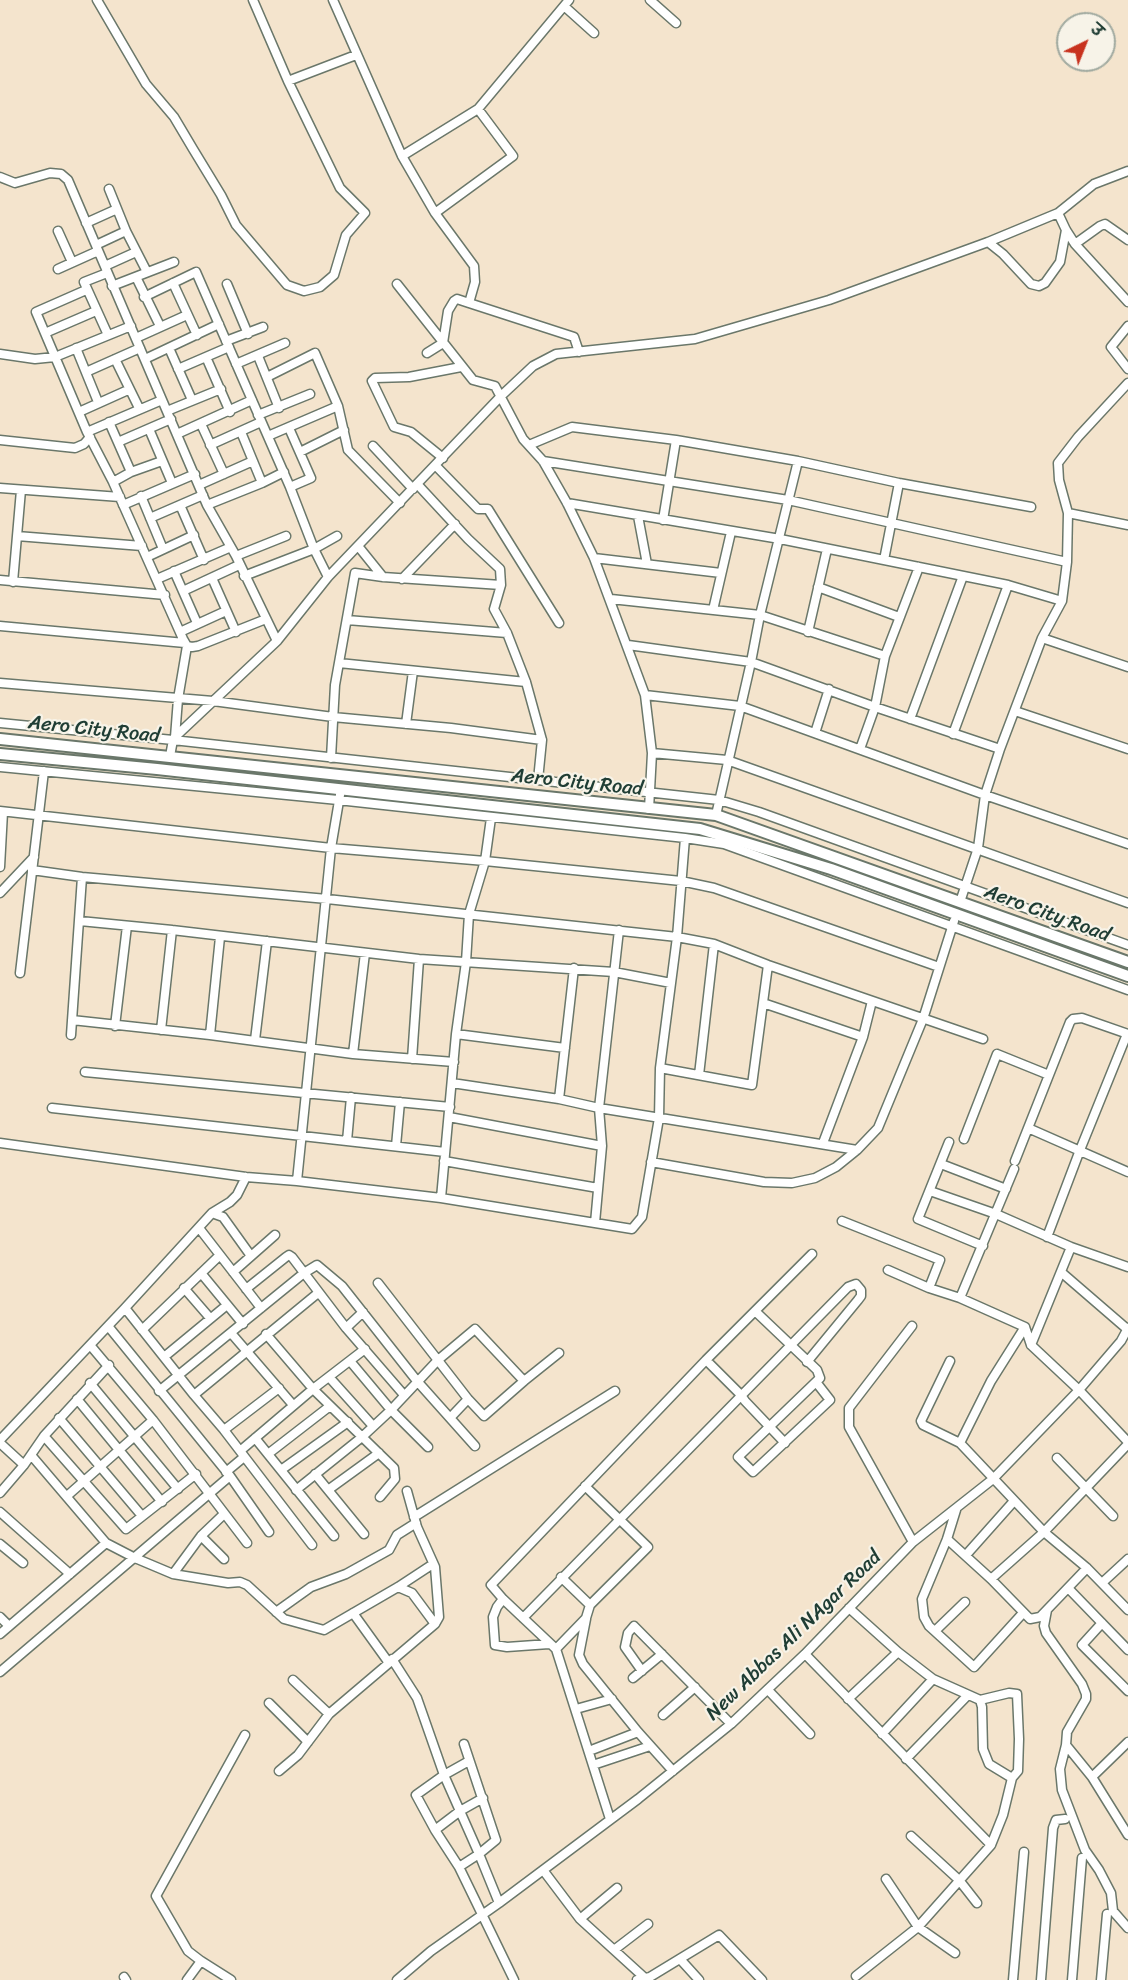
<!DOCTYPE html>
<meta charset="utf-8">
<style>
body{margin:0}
#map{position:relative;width:1128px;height:1980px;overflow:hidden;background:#f4e4cd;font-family:Sriracha,"Playpen Sans Deva",sans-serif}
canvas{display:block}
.north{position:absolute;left:1056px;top:12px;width:60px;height:60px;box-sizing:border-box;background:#f7f3e8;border:2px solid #a1aaa0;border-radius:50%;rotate:43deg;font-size:16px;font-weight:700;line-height:24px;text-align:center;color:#1f3d34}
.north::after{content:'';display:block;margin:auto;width:21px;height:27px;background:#c8321e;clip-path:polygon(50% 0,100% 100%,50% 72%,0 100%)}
</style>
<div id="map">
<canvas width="1128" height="1980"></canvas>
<div class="north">उ</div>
</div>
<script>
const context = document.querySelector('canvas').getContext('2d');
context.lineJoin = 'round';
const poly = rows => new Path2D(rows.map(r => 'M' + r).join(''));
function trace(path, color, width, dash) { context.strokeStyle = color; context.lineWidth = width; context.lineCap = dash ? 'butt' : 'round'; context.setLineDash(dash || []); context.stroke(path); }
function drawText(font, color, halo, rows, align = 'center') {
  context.font = font + ' Sriracha,sans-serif'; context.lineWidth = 4.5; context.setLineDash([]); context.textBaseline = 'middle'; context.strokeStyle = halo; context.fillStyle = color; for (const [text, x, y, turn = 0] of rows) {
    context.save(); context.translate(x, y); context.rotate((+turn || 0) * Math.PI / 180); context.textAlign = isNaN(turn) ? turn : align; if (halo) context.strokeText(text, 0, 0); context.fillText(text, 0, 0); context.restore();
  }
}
const street = poly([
 [97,0,146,84,174,117,193,149,221,195,236,225,287,285,304,291,320,287,334,275,346,235,365,213,340,188,288,81,253,0],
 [333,0,402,156,435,213,474,266,475,282,469,303,457,299,454,301,448,311,443,343,427,353],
 [650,0,676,23],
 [564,6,594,33],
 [288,81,356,55],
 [402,156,478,109,569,0],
 [0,177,15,183,50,173,61,174,68,180,207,505,236,556,277,641],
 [109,189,126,231,147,272],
 [435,213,513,156,478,109],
 [1058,213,1066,230,1075,244,1128,302],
 [86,223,117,209],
 [58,231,72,262],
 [988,242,1003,254,1031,284,1039,286,1045,283,1060,262,1066,230],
 [1075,244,1100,226,1105,224,1128,240],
 [96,245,126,231],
 [105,266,136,252],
 [58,269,98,251],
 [107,273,84,282,108,335],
 [136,277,160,326],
 [173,283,197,335],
 [227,284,248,334],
 [397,284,473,380,495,386,523,439,543,461,567,503,594,558,645,695,652,753,649,809],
 [112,286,174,262],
 [86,290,36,312,87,432,113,482,183,639,187,646,192,647,198,646,266,619],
 [144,297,196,272,290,487,314,549,328,577],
 [469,303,574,337,579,352],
 [1128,326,1111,347,1128,369],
 [45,333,96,311],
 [136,338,187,315],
 [226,341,263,327],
 [76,348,98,402],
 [169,348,192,400],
 [0,354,35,359,55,357,131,326],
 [258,356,279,408],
 [206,357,230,412],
 [115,359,139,408],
 [145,359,219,324],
 [236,364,285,343],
 [178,369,229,347],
 [86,372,140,348],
 [267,377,315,353,338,406,348,450,400,503],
 [167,411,221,389],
 [79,412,128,390],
 [258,415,310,394],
 [109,422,131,472],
 [201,424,224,474],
 [289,428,311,478,290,487],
 [149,429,172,483],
 [87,432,162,400],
 [241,432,262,483],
 [177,434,252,400],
 [268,436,338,406],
 [0,440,75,448,84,444,90,437],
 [118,442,171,419],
 [210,445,261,422],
 [529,445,572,427,676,440,798,461,899,483,1031,507],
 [373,446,413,489],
 [300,452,344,430],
 [443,458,411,432,394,427,372,381,375,378,409,377,461,367],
 [543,461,788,500,1067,562],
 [436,466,478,509,488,509,559,623],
 [113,482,131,472,162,461],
 [199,485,253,461],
 [418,485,468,539,500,569,501,585,494,609,507,633,526,682,542,740,538,780],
 [0,488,120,497],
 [141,496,163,549],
 [567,503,780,539,1008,585,1062,601],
 [123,505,195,474],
 [180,505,204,560],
 [207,505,262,483,284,472],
 [1068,513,1128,525],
 [638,516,647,564],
 [150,518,203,495],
 [663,520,676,440],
 [17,536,142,546],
 [358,546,383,577],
 [236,556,286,536],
 [147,557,194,535],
 [594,558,721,573],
 [884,560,899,483],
 [174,571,197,623],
 [244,576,314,549,337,536],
 [212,578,236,632],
 [157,579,231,547],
 [402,579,455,524],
 [0,580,165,595],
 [13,582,21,490],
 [818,587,899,617],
 [183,591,239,565],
 [611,599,760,615,885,656],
 [713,610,731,532],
 [347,620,507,633],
 [0,626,185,643],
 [180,632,226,611],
 [808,632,827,549],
 [1042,638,1128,667],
 [628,645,751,662,875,707,1000,749],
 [339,663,526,682],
 [0,683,213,701,333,717,451,728,542,740],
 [645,695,740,706,985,795,1128,844],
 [1015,711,1128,749],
 [910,719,963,576],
 [0,723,173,740,719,800,759,812,1128,945],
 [406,724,413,671],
 [815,733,829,689],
 [953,734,1008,585],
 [175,737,277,641,328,577,501,396,533,366,556,354,695,339,829,300,988,242,1058,213,1094,184,1128,171],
 [860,749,875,707,885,656,919,567],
 [652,753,727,760,1128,903],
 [170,756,173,740,175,737,178,699,187,646],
 [331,758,335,685,355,573,383,577,501,585],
 [0,767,338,800,685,838,724,844,1128,990],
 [0,811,331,848,485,861,681,881,714,888,939,967],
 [716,815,751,662,760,615,798,461],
 [0,867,3,812],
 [32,870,82,877,327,899,677,937,714,944,768,965,983,1039],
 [0,893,34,857],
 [960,902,978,848,985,795,1000,749,1042,638,1062,601,1067,562,1068,513,1059,480,1058,463,1078,437,1128,383],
 [80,921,172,930,419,959,614,972,671,983],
 [20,973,44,771],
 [763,1003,863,1037],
 [72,1020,210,1035,353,1054,454,1062],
 [115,1026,127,926],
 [161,1030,172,930],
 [456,1034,565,1048],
 [71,1035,82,877],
 [210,1035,220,937],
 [255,1040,267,941],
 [353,1054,365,953],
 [412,1059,419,959],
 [660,1068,752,1085,768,965],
 [85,1072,450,1107],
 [699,1075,714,944],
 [452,1083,559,1099,599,1108,857,1150,878,1128,923,1019,954,921],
 [559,1099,574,968],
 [52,1108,445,1152],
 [449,1117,602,1146],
 [1028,1128,1128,1172],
 [964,1139,997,1054,1049,1075],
 [347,1141,351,1097],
 [949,1142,918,1219,983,1246],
 [0,1143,246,1177,297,1181,441,1198,632,1229,642,1217,659,1118,660,1068,677,937,685,838],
 [823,1143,863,1037,872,1001],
 [396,1146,400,1102],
 [444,1161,598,1188],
 [1015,1161,1070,1022,1073,1019,1082,1018,1128,1034],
 [651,1162,764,1182,792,1183,815,1178,836,1167,857,1150],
 [941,1164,1006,1189],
 [297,1181,331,848,341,789],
 [930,1191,996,1214,1071,1247,1128,1267],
 [441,1198,456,1034,466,962,469,914,485,861,491,818],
 [212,1213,223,1217,251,1256],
 [842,1221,940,1260,929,1288],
 [595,1223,602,1146,599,1108,619,930],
 [199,1228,261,1308],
 [1047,1237,1080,1150,1127,1034],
 [888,1270,929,1288,960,1298,1025,1327,1031,1345,1079,1390,1128,1442],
 [233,1272,275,1235],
 [1061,1272,1127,1329],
 [201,1273,243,1324],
 [378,1283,468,1399,484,1416,524,1381,559,1353],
 [184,1288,210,1318],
 [246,1289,286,1257,289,1255,292,1257,346,1328,404,1395],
 [960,1298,1014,1169],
 [125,1308,194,1395,224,1430,312,1545],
 [755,1311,817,1370,820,1378,738,1457,753,1472,830,1400,816,1382],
 [108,1326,230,1476,269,1532],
 [912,1326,849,1408,849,1427,913,1542],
 [1025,1327,991,1381,960,1443,1044,1532,1087,1568,1128,1610],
 [346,1328,363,1312],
 [142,1330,220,1255],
 [231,1333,293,1405],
 [266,1334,313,1389,394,1468,395,1479,380,1497],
 [90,1345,153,1420,247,1543],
 [1031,1345,1071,1247],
 [164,1357,227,1305],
 [706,1360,741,1395,745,1401,785,1443],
 [350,1361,391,1410,428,1447],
 [950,1361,921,1421,923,1425,960,1443],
 [329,1377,373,1426],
 [90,1383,178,1489],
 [159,1391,304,1273,317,1265,342,1286,417,1381,475,1446],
 [194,1395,318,1293],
 [77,1399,162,1502],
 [59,1418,142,1516],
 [450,1418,468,1399],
 [224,1430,279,1388],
 [44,1436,126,1529,196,1474],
 [255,1438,334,1536],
 [0,1440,125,1308,212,1213,230,1202,237,1195,246,1177],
 [0,1443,24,1465],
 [240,1451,313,1389,365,1349],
 [268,1454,330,1406],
 [31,1455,106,1543,135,1558,173,1574,228,1583,240,1582,247,1585,284,1619,324,1630,398,1587,433,1564],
 [1057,1458,1113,1516],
 [281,1470,348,1422],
 [226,1472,244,1457],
 [315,1474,364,1534],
 [585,1486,648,1547,590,1605,586,1618,556,1649,610,1819],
 [296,1490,362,1437,391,1410,438,1360,475,1329,524,1381],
 [328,1490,379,1453],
 [0,1493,24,1465,44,1436,109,1365],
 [67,1496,153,1420],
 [956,1510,947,1539,922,1599,924,1617,929,1626,974,1667,1023,1613],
 [0,1512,70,1574],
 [414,1517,615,1391],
 [201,1536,224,1559],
 [947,1539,991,1579,1030,1619,1040,1617,1087,1568],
 [0,1544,23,1563],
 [966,1555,1014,1501],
 [173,1574,201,1536,224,1514],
 [561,1577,590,1605],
 [991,1579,1044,1532,1128,1444],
 [1102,1583,1128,1559],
 [398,1587,412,1593,435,1624],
 [1068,1588,1128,1650],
 [503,1599,497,1607,493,1617,495,1645,507,1647,549,1644],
 [849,1608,898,1652,933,1679,980,1700,1009,1693,1017,1694,1019,1739,1018,1771,1012,1778,1003,1815,991,1845,918,1927,856,1976],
 [1047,1610,1044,1626,1046,1633,1082,1684,1086,1694,1086,1699,1067,1732,1066,1745,1092,1777,1128,1835],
 [276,1612,311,1587,346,1574,389,1550,397,1535,416,1523],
 [353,1613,389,1663],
 [0,1617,9,1626],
 [523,1618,790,1346,848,1287,856,1284,861,1290,861,1296,858,1300,807,1362],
 [586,1619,579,1655,583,1664,638,1732,673,1771],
 [1102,1623,1082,1645,1128,1691],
 [935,1631,965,1602],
 [0,1634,106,1543],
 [556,1649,503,1599,491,1585,706,1360,812,1254],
 [805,1654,991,1845],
 [392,1659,417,1698,444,1775,479,1854,499,1903],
 [642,1671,625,1647,628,1633,634,1626,731,1724],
 [0,1672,230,1476],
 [633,1678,662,1654],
 [293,1680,329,1714],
 [768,1690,810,1734],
 [848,1699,898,1652],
 [980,1700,982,1707,983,1749,989,1764,1012,1778],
 [269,1703,308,1742],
 [576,1709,612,1699],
 [663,1715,695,1687],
 [882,1734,933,1679],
 [1066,1745,1060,1769,1062,1790,1085,1850,1099,1870,1111,1893,1113,1911,1128,1928],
 [589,1751,638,1732],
 [906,1759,968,1695],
 [469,1761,444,1775,416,1795,435,1830,459,1867,514,1980],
 [593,1765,650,1746],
 [279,1771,298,1755,329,1714,435,1624,439,1617,435,1567,417,1527,407,1491],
 [1092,1777,1128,1742],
 [435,1830,460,1811,483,1798],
 [911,1836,959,1880,977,1903],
 [459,1867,479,1854,496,1840,464,1744],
 [543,1870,580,1919,647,1980],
 [886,1879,918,1927,955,1953],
 [580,1919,617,1888],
 [614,1950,648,1924],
 [680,1959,699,1980],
 [124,1977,126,1980],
 [187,1980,201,1961],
 [231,1980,201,1961,188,1951,156,1896,245,1735],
 [397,1980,431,1951,499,1903,638,1799,731,1724,805,1654,913,1542,993,1479,1079,1390,1121,1341,1128,1328],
 [637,1980,650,1977,719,1935,762,1980],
 [1013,1980,1024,1852],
 [1041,1980,1053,1828,1056,1820,1065,1819],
 [1072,1980,1082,1858],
 [1101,1980,1107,1914]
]);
const secondary = poly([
 [0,739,716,815,1128,962],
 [0,754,157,769,700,829,831,869,1128,976]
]);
trace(street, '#6a776a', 11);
trace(secondary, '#6a776a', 14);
trace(street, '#fff', 8);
trace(secondary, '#fff', 10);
drawText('20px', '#1f3d34', '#f7f3e8', [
 ["Aero City Road",94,730,6],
 ["Aero City Road",577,783,6],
 ["Aero City Road",1047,914,20],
 ["New Abbas Ali NAgar Road",794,1636,-44]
]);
</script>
